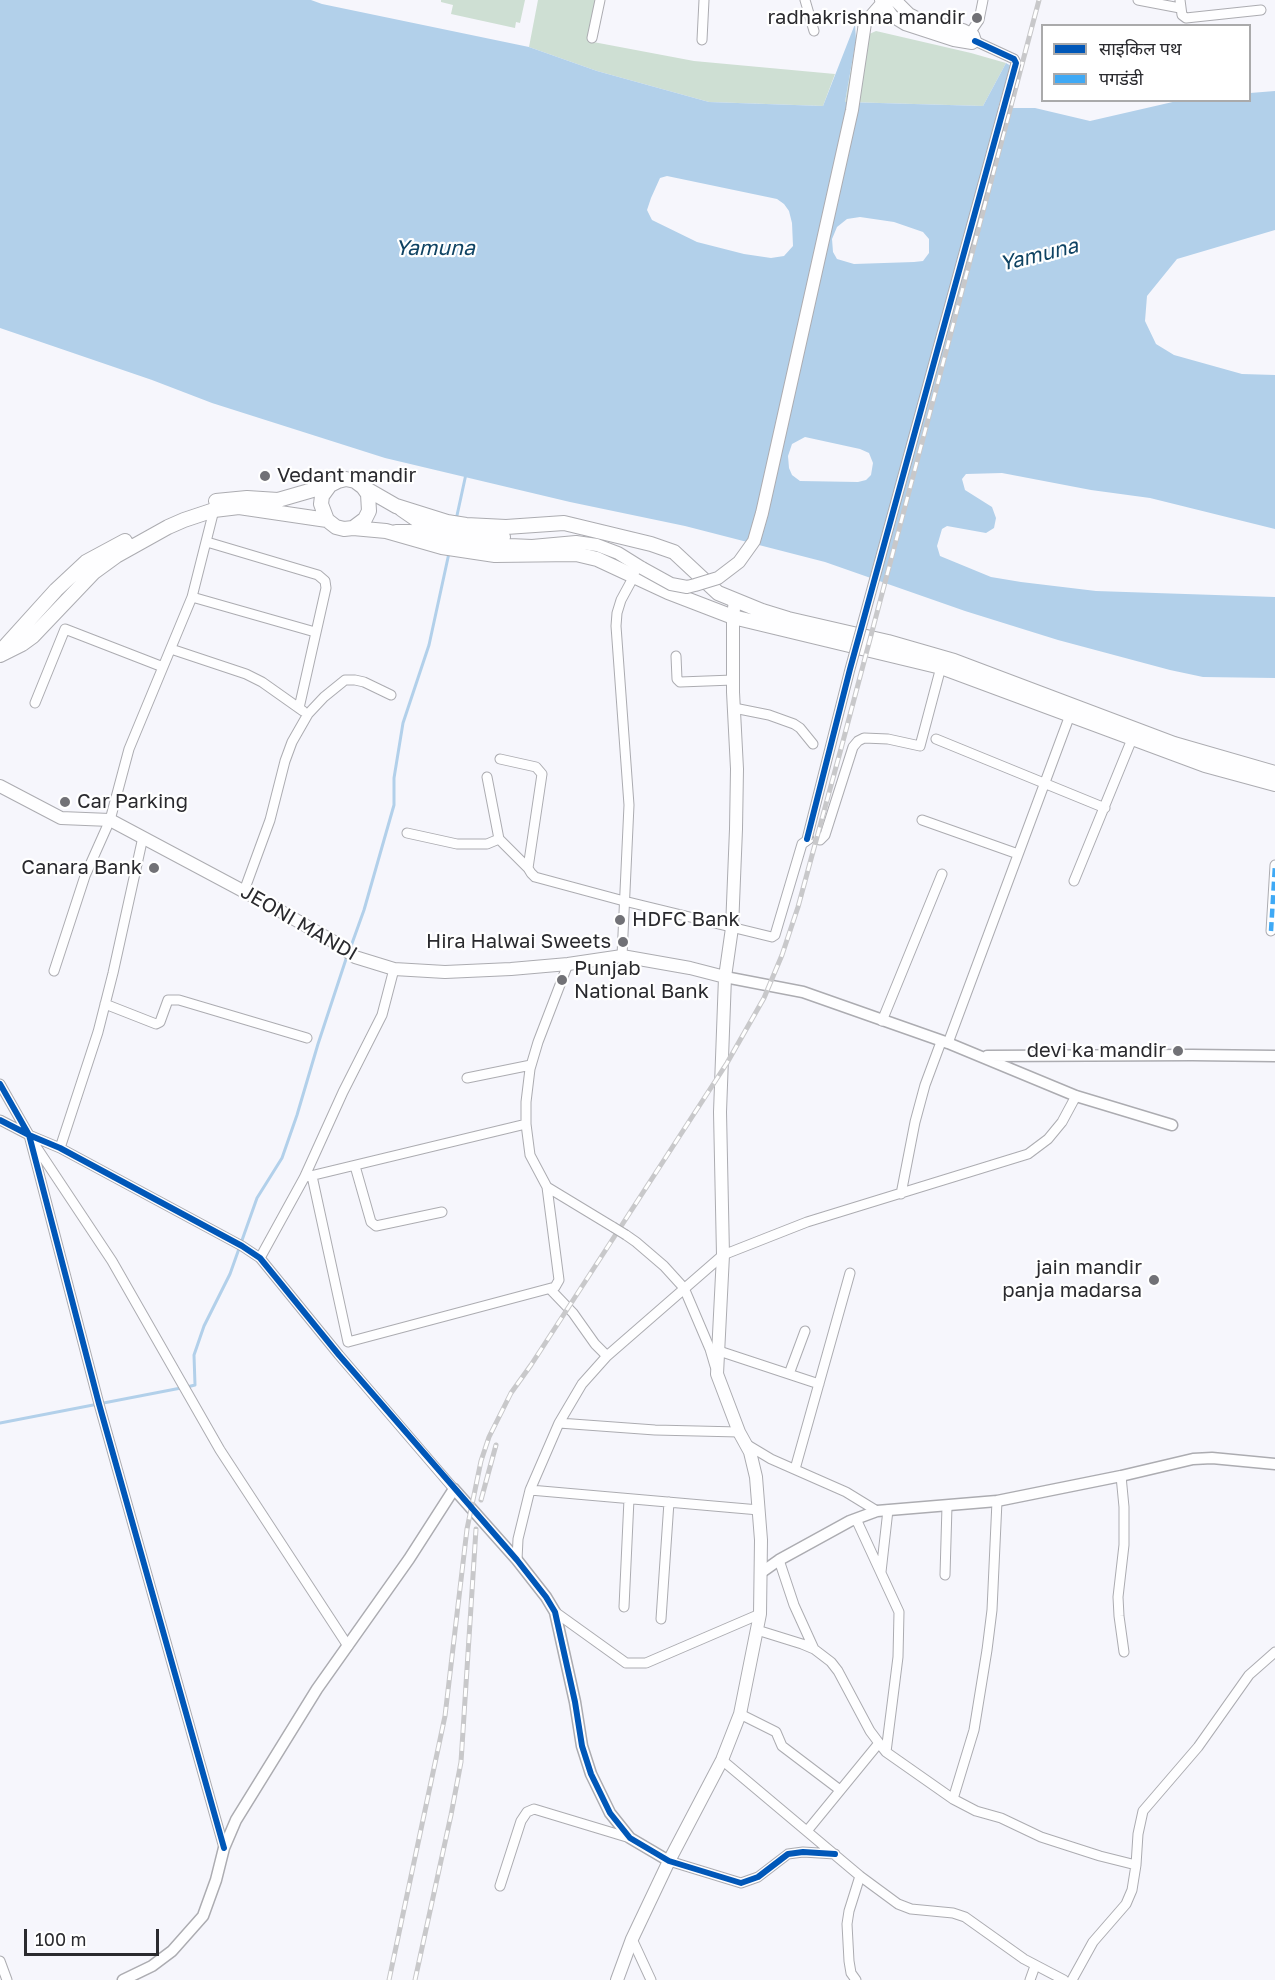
<!DOCTYPE html>
<meta charset="utf-8">
<style>
body{margin:0}
#map{position:relative;width:1275px;height:1980px;overflow:hidden;background:#f6f6fc;font-family:"Golos Text","Noto Sans Devanagari",sans-serif}
canvas{display:block}
.legend{position:absolute;left:1041px;top:24px;width:210px;height:78px;box-sizing:border-box;background:#fff;border:2px solid #aaaaab;margin:0;padding:8px 10px;list-style:none;font-size:18px;color:#2a2a2e}
.legend li{display:flex;align-items:center;gap:12px;height:30px}
.legend b{width:30px;border:2px solid #aaaaab}
.scale{position:absolute;left:24px;top:1929px;width:135px;height:27px;box-sizing:border-box;border:3px solid #2a2a2e;border-top:0;padding-left:8px;font-size:18px;line-height:21px;white-space:nowrap;color:#2a2a2e;-webkit-text-stroke:4px #fff;paint-order:stroke}
</style>
<div id="map">
<canvas width="1275" height="1980"></canvas>
<ul class="legend">
<li><b style="height:8px;background:#0057b8"></b>साइकिल पथ</li>
<li><b style="height:8px;background:#3fa9f5"></b>पगडंडी</li>
</ul>
<div class="scale">100 m</div>
</div>
<script>
const context = document.querySelector('canvas').getContext('2d');
context.lineJoin = 'round';
function paint(path, color) { context.fillStyle = color; context.fill(path, 'evenodd'); }
const poly = rows => new Path2D(rows.map(r => 'M' + r).join(''));
function trace(path, color, width, dash) { context.strokeStyle = color; context.lineWidth = width; context.lineCap = dash ? 'butt' : 'round'; context.setLineDash(dash || []); context.stroke(path); }
function drawText(font, color, halo, rows, align = 'center') {
  context.font = font + ' "Golos Text",sans-serif'; context.lineWidth = 4.5; context.setLineDash([]); context.textBaseline = 'middle'; context.strokeStyle = halo; context.fillStyle = color; for (const [text, x, y, turn = 0] of rows) {
    context.save(); context.translate(x, y); context.rotate((+turn || 0) * Math.PI / 180); context.textAlign = isNaN(turn) ? turn : align; if (halo) context.strokeText(text, 0, 0); context.fillText(text, 0, 0); context.restore();
  }
}
paint(poly([
 [441,0,525,0,520,23,516,22,515,28,451,14,453,5,441,2],
 [538,0,595,0,588,41,694,61,835,74,823,106,709,102,597,71,529,47],
 [876,31,971,53,1006,63,983,106,845,102,856,40]
]), '#cedfd3');
paint(poly([
 [0,0,311,0,322,4,529,47,597,71,709,102,823,106,855,24,856,40,845,102,983,106,1006,63,1011,66,998,108,1035,108,1090,121,1177,101,1250,100,1250,93,1275,91,1275,230,1177,259,1147,296,1145,321,1156,344,1174,355,1242,374,1275,375,1275,529,1150,498,1091,490,1002,473,966,474,962,479,965,490,992,507,996,518,994,528,986,533,947,526,942,529,937,546,940,556,991,577,1021,582,1096,591,1275,597,1275,678,1203,677,1170,670,1058,640,965,611,825,562,685,526,570,502,385,458,212,403,152,380,0,328],
 [667,176,777,199,784,204,789,211,792,223,793,246,784,256,771,258,744,254,697,242,652,220,647,210,651,198,660,178],
 [860,217,894,222,923,232,929,239,929,253,923,261,914,262,854,264,837,259,833,252,832,239,837,227,847,219],
 [805,437,860,449,869,453,873,463,871,475,866,480,858,482,800,481,792,475,789,468,788,456,792,444]
]), '#b2d0ea');
trace(poly([
 [456,520,466,474],
 [350,949,364,910,394,805,394,778,403,723,429,645,449,553],
 [187,1387,195,1385,194,1355,204,1326,230,1274,257,1198,282,1158,297,1115,318,1044,347,956],
 [0,1423,181,1388]
]), '#b2d0ea', 3);
const minor = poly([
 [805,0,814,31],
 [1138,0,1180,8],
 [1180,0,1182,15,1186,18,1261,10],
 [970,33,979,20,983,0],
 [592,38,600,0],
 [702,40,704,0],
 [975,41,1014,59,1016,63],
 [207,542,318,575,325,581,326,588,299,708],
 [192,597,315,632],
 [171,649,246,674,262,682,303,711],
 [676,656,677,679,680,682,733,680],
 [35,703,65,629,163,667],
 [734,708,769,715,794,724,800,728,813,744],
 [936,739,1105,808],
 [500,759,536,767,542,774,528,868,531,873,535,877,624,901,772,937,775,935,802,844,809,839],
 [487,777,499,839,528,868],
 [922,820,1018,854],
 [407,833,457,844,487,844,499,839],
 [820,840,825,835,853,747,858,741,864,738,888,739,920,746,941,667],
 [1074,881,1132,739],
 [244,891,270,820,285,761,292,742,308,714,324,697,345,680,355,680,364,682,391,695],
 [1271,931,1275,865],
 [622,956,629,805,616,626,617,613,621,600,634,576],
 [54,971,85,876,110,820,129,749,192,597,214,510],
 [105,1004,156,1024,160,1022,168,1000,179,1000,307,1038],
 [882,1021,942,874],
 [948,1043,1070,715],
 [467,1078,531,1065],
 [0,1084,29,1135,99,1404,224,1848],
 [0,1120,29,1135,60,1148,242,1246,260,1258,339,1355,454,1489],
 [33,1142,112,1261,220,1450,348,1646],
 [60,1148,98,1032,113,973,143,837],
 [355,1166,371,1222,376,1226,442,1212],
 [312,1176,348,1342,555,1287,559,1280,547,1187,530,1155,526,1124,526,1102,530,1069,538,1042,568,964],
 [306,1177,526,1124],
 [547,1187,613,1227],
 [901,1194,915,1122,925,1085,941,1042],
 [626,1235,636,1242,664,1266,684,1288,710,1349,715,1366],
 [260,1258,304,1178,343,1092,382,1015,394,969],
 [550,1289,573,1313,595,1344,607,1356],
 [719,1351,819,1384],
 [789,1374,805,1331],
 [559,1423,655,1430,739,1432],
 [746,1444,771,1459,846,1492,877,1511],
 [795,1469,850,1273],
 [1121,1476,1124,1507,1124,1545,1118,1597,1119,1616,1124,1652],
 [530,1490,759,1510],
 [856,1519,899,1612,898,1657,886,1752],
 [517,1560,518,1539,530,1490,559,1423,582,1384,607,1356,723,1255,807,1222,1028,1154,1048,1139,1062,1122,1076,1096],
 [779,1560,794,1605,814,1649],
 [881,1572,888,1510],
 [945,1575,947,1506],
 [624,1607,629,1499],
 [555,1612,626,1663,646,1663,760,1614],
 [661,1619,669,1502],
 [757,1630,802,1644,814,1649,831,1662,838,1671,870,1731,879,1743,886,1752,953,1799,976,1811,1001,1818,1041,1837,1100,1856,1136,1865],
 [740,1714,776,1732,782,1746,840,1790],
 [722,1760,860,1876,898,1904,911,1909,953,1913,965,1917,1024,1959,1064,1980],
 [953,1799,974,1730,987,1650,992,1610,997,1501],
 [807,1831,879,1743],
 [669,1861,741,1883,758,1877,788,1854,803,1852,835,1854],
 [500,1886,521,1821,527,1812,534,1809,630,1838],
 [632,1939,651,1980],
 [0,1961,7,1980],
 [856,1980,851,1973,849,1961,847,1924,849,1911,860,1876],
 [1030,1980,1035,1966],
 [1072,1980,1093,1942,1126,1904,1132,1890,1136,1865,1138,1834,1143,1811,1198,1747,1249,1675,1275,1652]
]);
const tertiary = poly([
 [725,977,803,992,948,1043,1076,1096,1172,1125],
 [987,1056,1192,1055,1275,1056],
 [762,1572,779,1560,850,1521,877,1511,997,1501,1121,1476,1193,1459,1212,1458,1275,1464],
 [123,1980,152,1966,172,1951,203,1916,216,1880,224,1848,236,1820,317,1689,409,1559,454,1489,517,1560,546,1597,555,1612,575,1702,582,1746,591,1774,610,1813,630,1838,669,1861]
]);
const secondary = poly([
 [881,0,892,16,905,24,954,40,972,43,975,41,973,35,963,30,919,19,909,14,895,0],
 [865,23,885,0],
 [401,510,417,521,445,530,504,537],
 [396,531,411,531,463,543,532,546,576,542,597,545,618,553,642,568],
 [0,786,61,818,110,820,275,908,336,943,355,957,394,969,445,972,511,969,568,964,622,956,690,968,725,977],
 [617,1980,632,1939,669,1861,722,1760,740,1714,760,1614,761,1540,756,1477,750,1452,739,1432,717,1374,723,1255,720,1112,725,977,732,928,736,829,737,769,733,692,733,617,735,600]
]);
const primary = poly([
 [363,487,396,506,447,522,466,525,506,527,564,523,651,544,674,552,718,593,762,611,788,619,888,642,954,661,1174,744,1275,773],
 [216,501,247,498,278,500,330,485],
 [353,528,386,531,442,547,495,555,576,554,597,559,668,592,733,617,941,667,1205,765,1275,784],
 [0,652,56,590,86,562,125,541],
 [0,655,22,644,33,636,94,572,116,556,168,527,184,520,214,510,239,507,327,520,336,527,344,529,353,528,365,519,369,511,368,494,363,487,355,481,346,479,338,481,330,485,322,496,321,504,327,520]
]);
trace(minor, '#acacb1', 11);
trace(tertiary, '#acacb1', 13);
trace(secondary, '#acacb1', 14);
trace(primary, '#acacb1', 16);
trace(minor, '#fefeff', 9);
trace(tertiary, '#fefeff', 10);
trace(secondary, '#fefeff', 12);
trace(primary, '#fefeff', 14);
const rail = poly([
 [481,1500,496,1445],
 [389,1980,445,1716,467,1529,481,1461,489,1437,511,1393,531,1365,727,1063,764,998,782,955,798,907,842,745,1039,0],
 [415,1980,451,1815,461,1762,476,1529]
]);
trace(rail, '#c8c8ca', 5);
trace(rail, '#fff', 3, [9]);
const minorBridge = poly([
 [807,839,850,669,1016,63],
 [613,1227,626,1235]
]);
const secondaryBridge = poly([
 [642,568,671,584,687,587,695,585,718,578,739,562,754,541,762,513,852,110,865,23]
]);
trace(minorBridge, '#acacb1', 11, []);
trace(secondaryBridge, '#acacb1', 14, []);
trace(minorBridge, '#fefeff', 9);
trace(secondaryBridge, '#fefeff', 12);
trace(poly([
 [1271,931,1275,865]
]), '#3fa9f5', 4.5, [9, 4.5]);
trace(poly([
 [807,839,850,669,1016,63,1014,59,975,41],
 [0,1084,29,1135,99,1404,224,1848],
 [0,1120,29,1135,60,1148,242,1246,260,1258,339,1355,517,1560,546,1597,555,1612,575,1702,582,1746,591,1774,610,1813,630,1838,669,1861,741,1883,758,1877,788,1854,803,1852,835,1854]
]), '#0057b8', 6);
for (const [x, y, r, color] of [
 [977,18,6,"#717176"],
 [265,476,6,"#717176"],
 [65,802,6,"#717176"],
 [154,868,6,"#717176"],
 [620,920,6,"#717176"],
 [623,942,6,"#717176"],
 [562,980,6,"#717176"],
 [1178,1051,6,"#717176"],
 [1154,1280,6,"#717176"]
]) { const dot = new Path2D(); dot.arc(x, y, r, 0, 2 * Math.PI); context.fillStyle = color; context.fill(dot); trace(dot, '#fff', 2); }
drawText('20px', '#2a2a2e', '#fff', [
 ["radhakrishna mandir",965,18],
 ["Vedant mandir",277,476,"left"],
 ["Car Parking",77,802,"left"],
 ["Canara Bank",142,868],
 ["HDFC Bank",632,920,"left"],
 ["Hira Halwai Sweets",611,942],
 ["Punjab",574,969,"left"],
 ["National Bank",574,992,"left"],
 ["devi ka mandir",1166,1051],
 ["jain mandir",1142,1268],
 ["panja madarsa",1142,1291]
], 'right');
drawText('20px', '#2a2a2e', '#fff', [
 ["JEONI MANDI",299,923,30]
]);
drawText('italic 21px', '#0f4363', '#fff', [
 ["Yamuna",435,248],
 ["Yamuna",1039,255,-14]
]);
</script>
